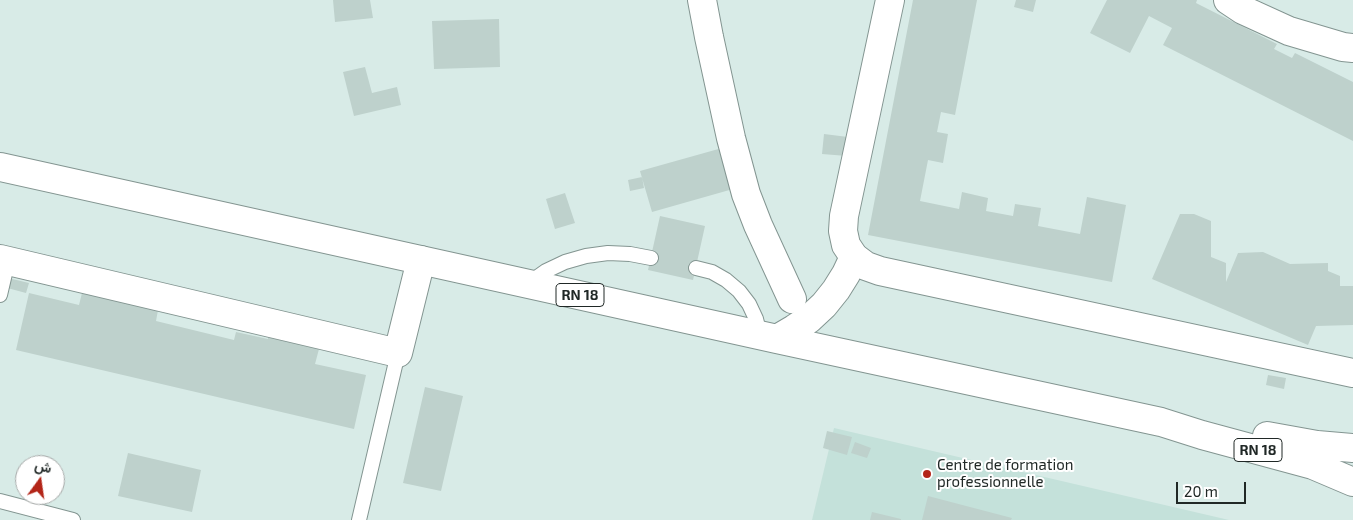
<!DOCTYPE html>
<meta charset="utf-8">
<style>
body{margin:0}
#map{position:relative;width:1353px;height:520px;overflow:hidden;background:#d8ebe7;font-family:"Exo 2",Vazirmatn,sans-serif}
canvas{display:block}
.north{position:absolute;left:15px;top:455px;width:50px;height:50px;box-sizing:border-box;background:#fff;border:1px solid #a6a9a8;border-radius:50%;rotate:14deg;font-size:14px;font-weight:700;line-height:20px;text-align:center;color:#202826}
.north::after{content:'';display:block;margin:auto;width:18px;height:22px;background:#b32518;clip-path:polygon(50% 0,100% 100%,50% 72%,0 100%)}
.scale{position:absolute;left:1176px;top:482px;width:70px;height:22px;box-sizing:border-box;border:2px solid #202826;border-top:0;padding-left:6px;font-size:15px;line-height:18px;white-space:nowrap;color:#202826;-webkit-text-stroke:4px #fff;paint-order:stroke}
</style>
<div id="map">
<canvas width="1353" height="520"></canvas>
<div class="north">ش</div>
<div class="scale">20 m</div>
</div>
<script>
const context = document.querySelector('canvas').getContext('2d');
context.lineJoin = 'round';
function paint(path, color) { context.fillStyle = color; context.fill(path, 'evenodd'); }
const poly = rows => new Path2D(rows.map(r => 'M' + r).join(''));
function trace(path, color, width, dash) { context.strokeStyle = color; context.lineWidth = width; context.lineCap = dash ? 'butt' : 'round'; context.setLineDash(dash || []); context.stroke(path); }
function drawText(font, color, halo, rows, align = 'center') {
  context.font = font + ' "Exo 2",sans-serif'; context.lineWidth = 4; context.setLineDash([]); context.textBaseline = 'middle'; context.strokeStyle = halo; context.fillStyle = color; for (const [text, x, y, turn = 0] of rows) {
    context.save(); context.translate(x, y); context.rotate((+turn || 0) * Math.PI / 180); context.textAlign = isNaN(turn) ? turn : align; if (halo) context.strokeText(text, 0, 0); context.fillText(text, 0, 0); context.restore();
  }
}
paint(poly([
 [834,428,1229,520,812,520]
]), '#c4e1da');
paint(poly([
 [333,0,370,0,373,18,335,22],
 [913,0,977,0,955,115,941,112,937,132,948,134,943,163,928,160,920,201,959,209,962,192,988,198,986,211,1013,216,1015,204,1041,208,1038,226,1080,234,1087,197,1126,205,1112,282,868,235],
 [1016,0,1036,0,1033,12,1014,7],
 [1107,0,1197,0,1196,3,1277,44,1274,49,1292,58,1295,53,1353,82,1353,141,1163,45,1172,28,1149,16,1130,53,1090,33],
 [499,19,500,67,434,69,432,21],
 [365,67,372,93,397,87,401,105,354,116,343,72],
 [824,134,848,137,847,156,822,154],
 [722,148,733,189,652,212,640,171],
 [642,177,644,188,630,191,628,180],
 [565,193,575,223,555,229,546,199],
 [1180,214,1194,214,1211,221,1211,257,1226,263,1226,282,1238,253,1263,252,1290,264,1328,263,1328,271,1340,276,1340,286,1353,286,1353,325,1316,326,1308,345,1152,279],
 [660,216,705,226,693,280,648,270],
 [4,277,29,283,26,293,0,286],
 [29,293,79,305,82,293,158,310,156,321,234,340,236,332,268,339,268,337,319,349,315,364,366,375,354,429,16,350],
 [1268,375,1286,378,1284,389,1266,385],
 [425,387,463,396,441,491,403,483],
 [827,431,852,437,847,455,823,448],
 [855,442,871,448,867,458,851,453],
 [128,453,201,470,192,512,118,496],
 [928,496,1012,518,1011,520,922,520],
 [872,512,901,519,901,520,870,520]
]), '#bed1cc');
const service = poly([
 [696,268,712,272,726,280,739,291,749,304,756,319,760,335],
 [529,283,546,271,565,262,586,256,608,253,630,254,651,258],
 [0,295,8,261],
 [0,501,73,520],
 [359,520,398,353]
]);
const minor = poly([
 [702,0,709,37,731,138,746,194,758,225,792,299],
 [890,0,844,216,843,231,846,245,854,257,866,266,880,271,1353,373],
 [1228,0,1243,10,1289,31,1343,47,1353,48],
 [0,259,398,353,421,260]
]);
const primary = poly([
 [0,167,777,339,1161,422,1202,435,1313,465,1353,482],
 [777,339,794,329,809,319,824,305,836,290,846,274,854,257],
 [1267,436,1317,445,1353,448]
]);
trace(service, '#839591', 16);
trace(minor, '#839591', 30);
trace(primary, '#839591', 30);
trace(service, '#fff', 14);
trace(minor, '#fff', 28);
trace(primary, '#fff', 28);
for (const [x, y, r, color] of [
 [927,474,5,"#b32518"]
]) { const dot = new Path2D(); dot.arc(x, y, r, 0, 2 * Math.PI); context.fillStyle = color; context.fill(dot); trace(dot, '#fff', 2); }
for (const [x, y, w] of [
 [580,295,48],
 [1258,450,48]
]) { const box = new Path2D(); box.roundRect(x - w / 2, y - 11.5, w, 23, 4); context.fillStyle = '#fff'; context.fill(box); trace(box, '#202826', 1); }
drawText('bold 14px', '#202826', null, [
 ["RN 18",580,295],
 ["RN 18",1258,450]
]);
drawText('15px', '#202826', '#fff', [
 ["Centre de formation",937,465],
 ["professionnelle",937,482]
], 'left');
</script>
